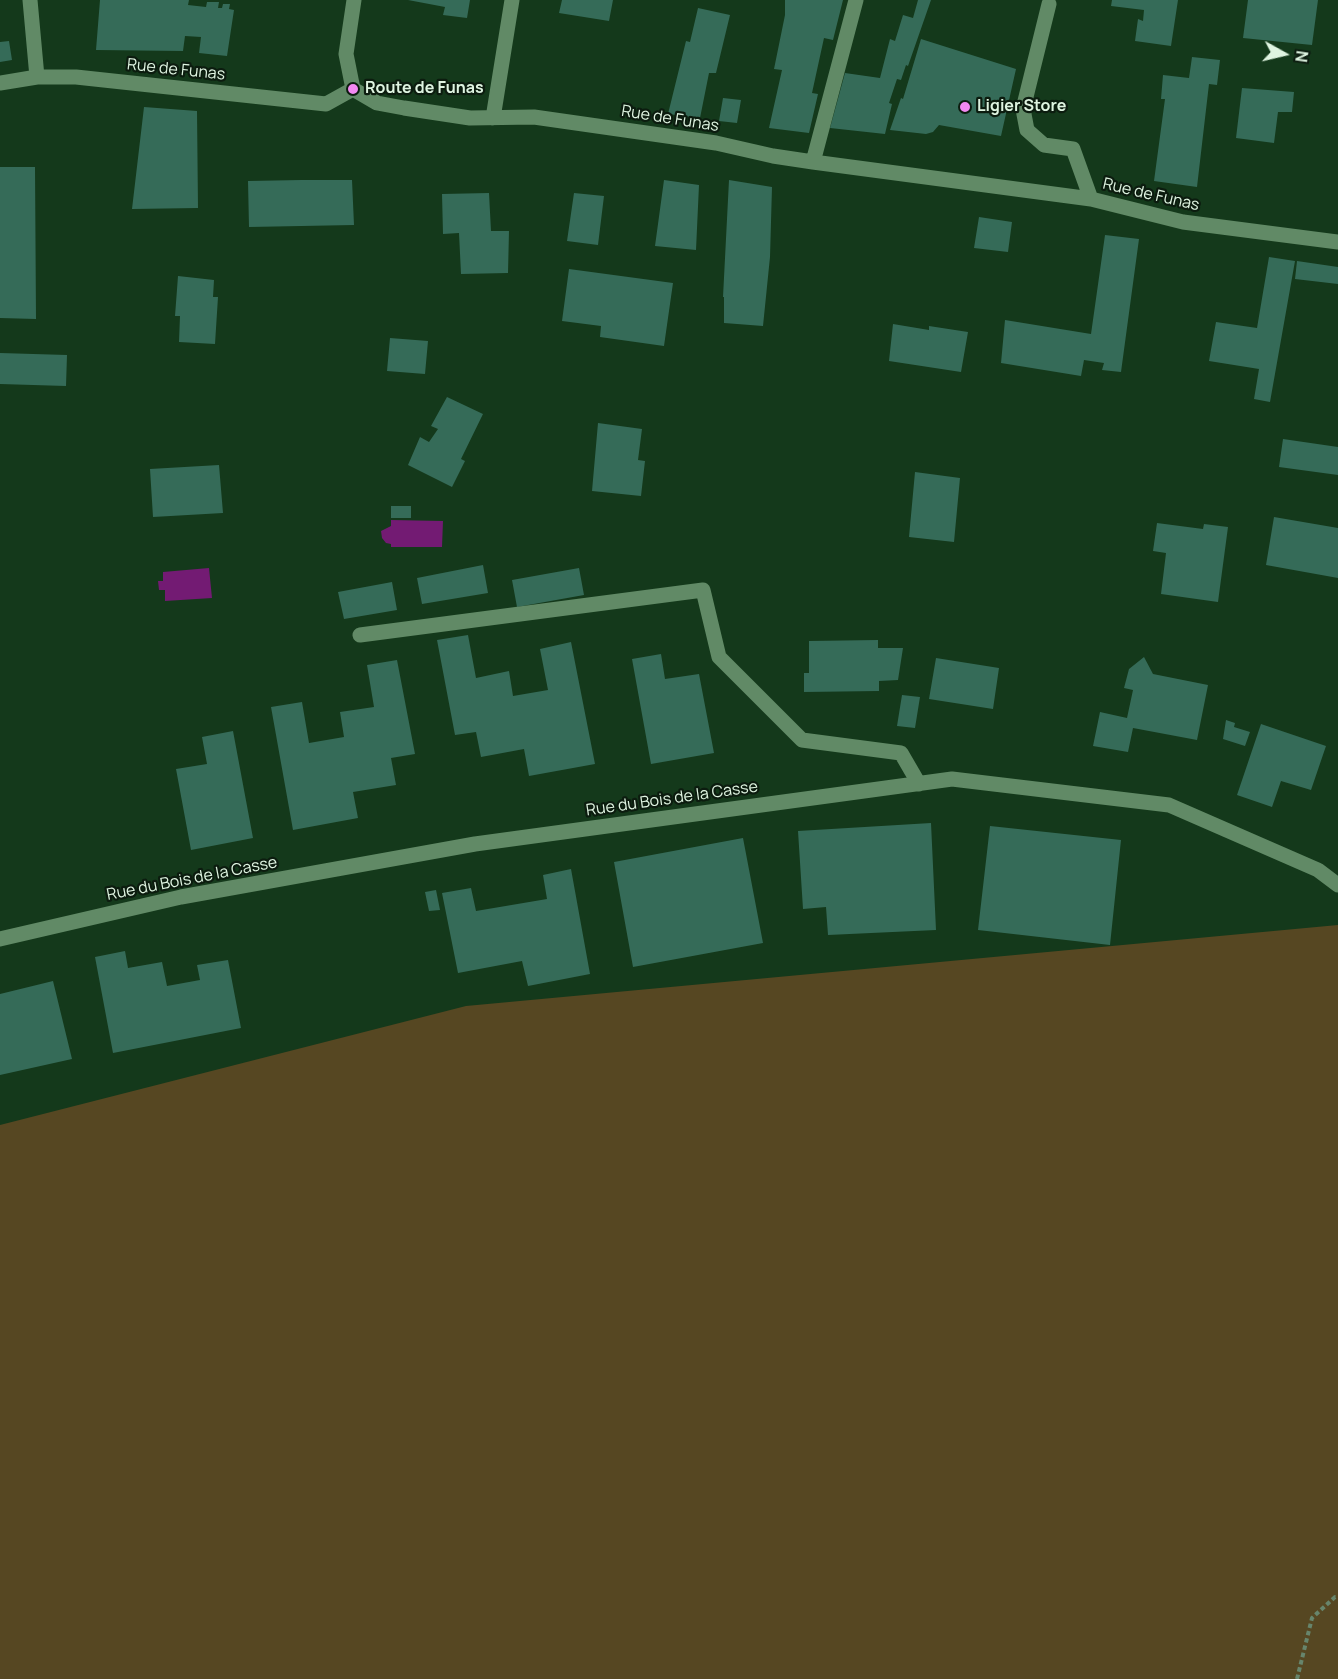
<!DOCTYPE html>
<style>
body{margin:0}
#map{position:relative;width:1338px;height:1679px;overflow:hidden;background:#14391b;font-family:Manrope,sans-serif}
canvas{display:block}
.north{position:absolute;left:1254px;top:24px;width:60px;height:60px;-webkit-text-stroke:4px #0c1c0f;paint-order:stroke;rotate:98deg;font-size:16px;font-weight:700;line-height:24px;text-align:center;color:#dff4e1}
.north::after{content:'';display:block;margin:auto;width:21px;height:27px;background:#dff4e1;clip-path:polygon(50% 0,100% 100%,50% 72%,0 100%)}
</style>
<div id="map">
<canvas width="1338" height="1679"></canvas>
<div class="north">N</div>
</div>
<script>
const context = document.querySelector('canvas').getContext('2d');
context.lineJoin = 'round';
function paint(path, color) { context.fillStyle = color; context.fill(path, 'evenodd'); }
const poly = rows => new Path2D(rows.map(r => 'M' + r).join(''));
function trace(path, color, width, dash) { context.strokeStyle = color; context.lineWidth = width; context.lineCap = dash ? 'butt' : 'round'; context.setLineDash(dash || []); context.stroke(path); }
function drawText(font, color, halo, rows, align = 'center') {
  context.font = font + ' Manrope,sans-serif'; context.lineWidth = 4.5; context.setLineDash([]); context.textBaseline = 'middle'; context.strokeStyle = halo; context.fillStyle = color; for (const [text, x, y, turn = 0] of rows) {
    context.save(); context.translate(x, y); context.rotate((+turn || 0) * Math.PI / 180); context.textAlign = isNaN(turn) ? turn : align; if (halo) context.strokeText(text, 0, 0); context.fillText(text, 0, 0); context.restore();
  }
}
paint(poly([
 [1338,925,1338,1679,0,1679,0,1125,466,1006]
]), '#564722');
paint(poly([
 [391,520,443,521,442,547,391,547,391,544,386,543,382,538,381,531,391,526],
 [209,568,212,598,165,601,165,590,159,590,158,581,163,581,163,572]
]), '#731b73');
paint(poly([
 [100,0,189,0,188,5,206,7,207,2,219,2,218,8,222,8,223,4,230,4,229,9,234,10,227,56,199,53,201,37,185,36,183,51,96,50],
 [408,0,470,0,467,18,443,15,445,7],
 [562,0,613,0,609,21,559,13],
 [785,0,843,0,833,40,824,38,812,93,818,94,809,133,769,128,782,70,774,69,785,15],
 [918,0,931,0,908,66,906,65,901,80,897,79,889,103,892,104,885,134,830,128,845,73,880,78,890,39,895,41,903,15,913,18],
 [1112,0,1178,0,1171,46,1135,41,1138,19,1143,21,1144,10,1111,6],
 [1248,0,1318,0,1312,45,1243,38],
 [698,8,730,15,716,73,709,73,700,118,668,114,686,41,690,42],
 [921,39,1016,69,1001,136,939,125,933,132,926,134,890,130,901,98,903,99],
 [9,41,12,60,0,62,0,42],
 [1192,57,1220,60,1217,85,1209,84,1197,187,1154,181,1165,99,1161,99,1163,75,1189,78],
 [1242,88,1294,92,1292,112,1278,112,1274,143,1236,138],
 [723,98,741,100,737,123,719,121],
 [144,107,197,111,198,208,132,209],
 [0,167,35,167,36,319,0,318],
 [301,180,352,180,354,225,249,227,248,181],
 [664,180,699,185,696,250,655,246],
 [729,180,772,187,770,257,763,326,724,323,724,297,723,297],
 [489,193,491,231,509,231,508,273,461,274,459,233,443,234,442,194],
 [574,193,604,196,598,245,567,241],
 [979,217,1012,222,1008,252,974,248],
 [1105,235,1139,239,1121,372,1102,370,1104,363,1084,360,1081,376,1001,363,1005,320,1091,334],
 [1269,257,1295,261,1270,402,1254,399,1259,369,1209,361,1216,322,1257,328],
 [1297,261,1338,267,1338,284,1295,279],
 [569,269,673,283,664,346,600,337,601,326,562,321],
 [178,276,214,280,213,297,218,297,215,344,179,342,180,316,175,316],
 [893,324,929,330,929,326,968,332,961,372,889,361],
 [390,338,428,341,425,374,387,371],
 [0,353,67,355,66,386,0,384],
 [447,397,483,414,461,459,465,461,452,487,408,465,420,437,429,442,438,429,431,426],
 [598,423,642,429,638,460,645,461,641,496,592,491],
 [1283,439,1338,447,1338,475,1279,467],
 [219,465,223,513,153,517,150,469],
 [915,472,960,478,954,542,909,537],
 [391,506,411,506,411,518,391,518],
 [1274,517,1338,528,1338,578,1266,565],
 [1157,523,1203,529,1204,524,1228,527,1218,602,1161,594,1166,553,1153,551],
 [483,565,488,593,422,604,417,578],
 [579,568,584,595,517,607,512,580],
 [392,582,397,610,344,619,338,592],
 [468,635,476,678,509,671,513,696,548,690,540,649,571,642,595,764,529,776,524,749,481,757,476,732,455,735,437,640],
 [878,640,878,648,903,648,898,680,879,681,879,691,804,692,804,673,809,673,809,641],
 [661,654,665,679,699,674,714,753,651,764,632,659],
 [1144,657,1153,674,1208,685,1197,740,1133,728,1128,752,1093,746,1100,712,1127,718,1133,690,1124,688,1129,669],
 [936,658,999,668,993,709,929,699],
 [397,660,415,754,391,758,396,785,353,792,358,818,293,830,271,707,302,702,309,743,344,737,340,712,374,707,367,665],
 [902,695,920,697,915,728,897,726],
 [1226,720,1235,723,1234,727,1250,732,1245,746,1223,739],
 [1261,724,1326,746,1311,790,1281,781,1272,807,1237,795],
 [233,731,253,838,191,850,176,769,207,764,202,737],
 [931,823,936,930,828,935,826,907,803,909,798,831],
 [990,826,1121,840,1110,945,978,930],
 [743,838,763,943,633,967,614,862],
 [571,869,590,974,528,986,522,961,458,973,442,893,471,888,476,911,547,899,543,875],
 [436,890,440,910,429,911,425,892],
 [125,951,128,968,162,962,167,986,200,980,197,965,228,960,241,1028,113,1053,95,957],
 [53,981,72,1059,0,1075,0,994]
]), '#356b58');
trace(poly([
 [1297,1679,1312,1618,1335,1597,1338,1597]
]), '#67856c', 4, [4.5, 3]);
trace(poly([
 [30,0,37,77],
 [1049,4,1023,109,1027,130,1044,145,1073,149,1091,199],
 [0,83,37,77,76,77,326,104,353,89],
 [353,89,377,103,404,108,470,118,534,117,716,143,773,156,813,162,1091,199,1183,222,1338,242],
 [353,89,346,54,354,0],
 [493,118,512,0],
 [813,162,856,0],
 [360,635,703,590,719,657,802,740,901,753,919,784],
 [0,939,181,897,475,844,952,779,1169,805,1318,870,1338,885]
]), '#618a66', 15);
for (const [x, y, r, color] of [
 [353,89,6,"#f389f1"],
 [965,107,6,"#f389f1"]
]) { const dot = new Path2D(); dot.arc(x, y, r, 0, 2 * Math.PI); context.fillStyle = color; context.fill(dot); trace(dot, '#0c1c0f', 2); }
drawText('16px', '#dff4e1', '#0c1c0f', [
 ["Rue de Funas",176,70,6],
 ["Rue de Funas",670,119,9],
 ["Rue de Funas",1151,195,13],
 ["Rue du Bois de la Casse",672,799,-8],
 ["Rue du Bois de la Casse",192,879,-11]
]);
drawText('bold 16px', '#dff4e1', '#0c1c0f', [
 ["Route de Funas",365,89],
 ["Ligier Store",977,107]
], 'left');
</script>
